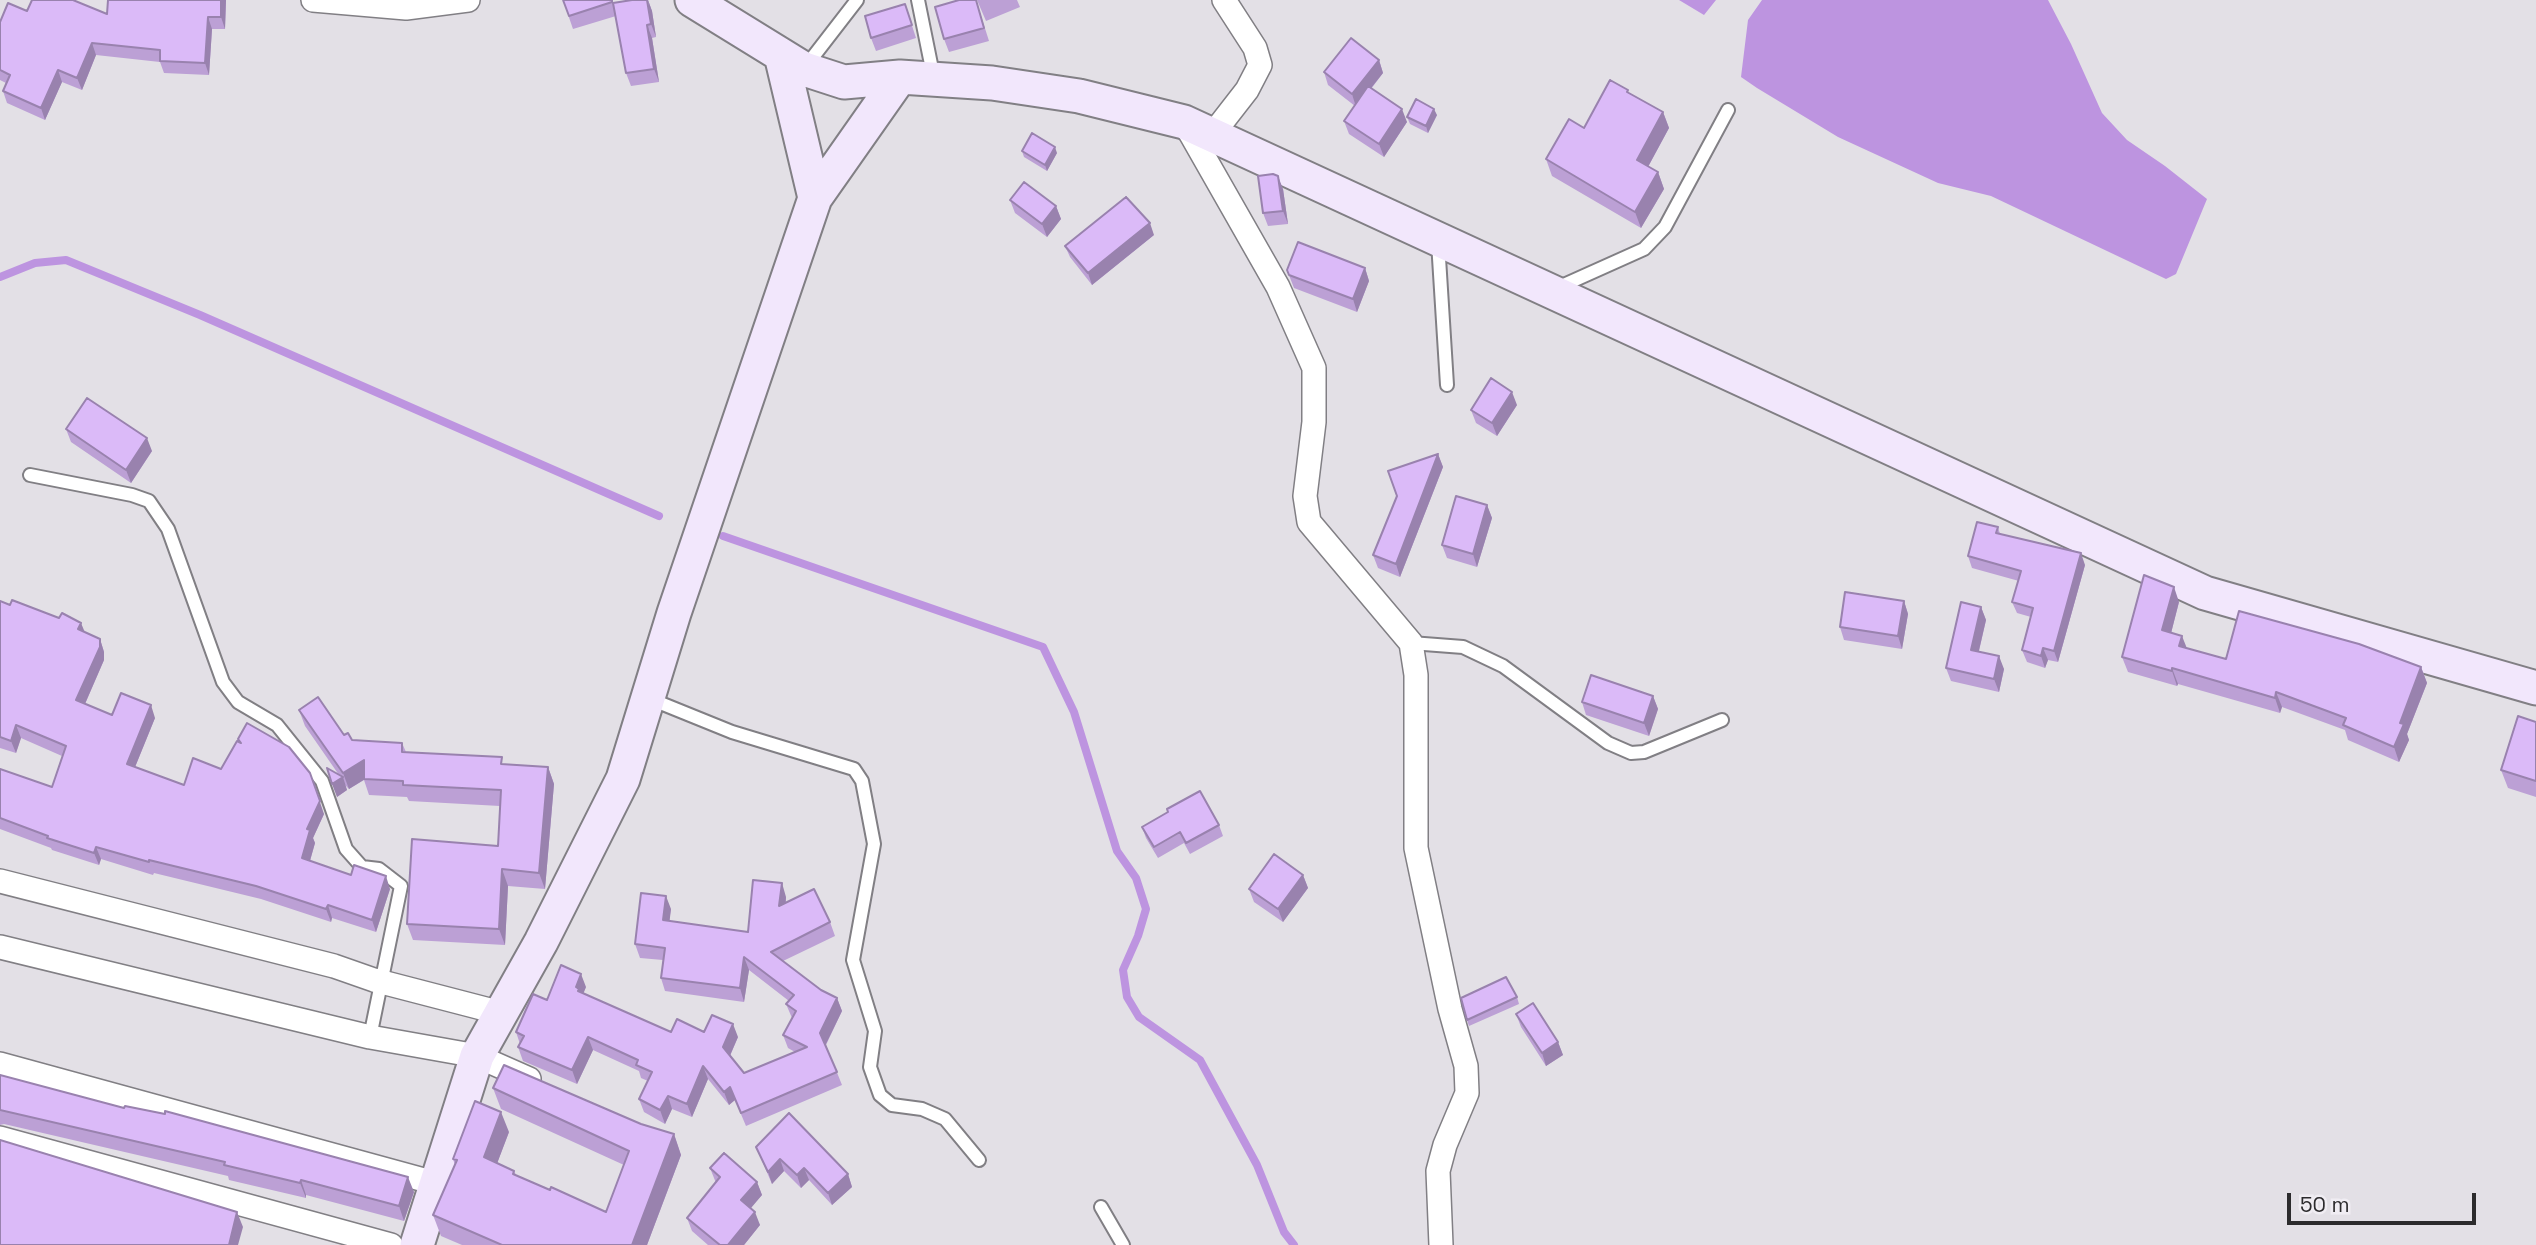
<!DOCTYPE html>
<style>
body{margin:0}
#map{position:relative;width:2536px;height:1245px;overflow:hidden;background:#e3e0e6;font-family:"Space Grotesk",sans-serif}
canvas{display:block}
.scale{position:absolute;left:2287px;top:1193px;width:189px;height:32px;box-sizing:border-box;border:4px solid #2c2b2d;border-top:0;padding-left:9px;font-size:21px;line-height:24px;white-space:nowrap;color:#2c2b2d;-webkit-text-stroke:5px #f0edf3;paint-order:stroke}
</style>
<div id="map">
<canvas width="2536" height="1245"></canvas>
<div class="scale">50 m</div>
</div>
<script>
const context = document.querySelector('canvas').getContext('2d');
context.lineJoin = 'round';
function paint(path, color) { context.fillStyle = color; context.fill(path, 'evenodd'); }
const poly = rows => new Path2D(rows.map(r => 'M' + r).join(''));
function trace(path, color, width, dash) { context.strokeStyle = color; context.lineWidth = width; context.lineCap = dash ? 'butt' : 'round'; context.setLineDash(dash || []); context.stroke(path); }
paint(poly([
 [1679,0,1716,0,1704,15],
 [1762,0,2048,0,2071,44,2102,113,2127,140,2165,166,2207,199,2176,274,2166,279,1991,196,1938,183,1838,137,1757,88,1741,77,1748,20]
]), '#bd94e0');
trace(poly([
 [0,277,35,263,66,260,200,315,659,516],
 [723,536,1043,647,1074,712,1117,851,1136,878,1146,909,1138,936,1123,970,1127,997,1139,1017,1200,1060,1257,1165,1284,1232,1294,1245]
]), '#bd94e0', 8);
const lane = poly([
 [918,0,934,79],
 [806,66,857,0],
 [1438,242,1447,385],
 [1557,288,1644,249,1665,227,1728,110],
 [30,475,132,495,149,501,168,529,223,682,238,702,277,725,322,781,346,849,362,867,379,869,401,886,370,1037],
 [1411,643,1463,647,1503,666,1608,743,1631,753,1644,752,1722,720],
 [648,698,732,732,854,769,862,781,874,844,853,960,875,1031,870,1067,880,1095,892,1105,922,1109,945,1119,979,1160],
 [1101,1207,1123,1245]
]);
const street = poly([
 [313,0,406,8,468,0],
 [1184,122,1278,287,1314,368,1314,422,1305,496,1309,522,1411,643,1416,675,1416,848,1450,1009,1466,1066,1467,1093,1445,1145,1438,1171,1441,1245],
 [1212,135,1247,90,1260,65,1255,48,1224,0],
 [0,881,334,966,374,980,501,1013],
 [0,947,370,1037,477,1056,529,1079],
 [0,1064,435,1183],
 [0,1138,391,1245]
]);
const secondary = poly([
 [692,0,804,69,844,82,900,77,992,83,1079,96,1184,122,2205,593,2536,688],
 [781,55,815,198],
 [417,1245,477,1056,541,942,623,779,674,613,815,198,900,77]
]);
trace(lane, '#817f84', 16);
trace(street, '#817f84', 26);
trace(secondary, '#817f84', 37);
trace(lane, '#fff', 12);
trace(street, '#fff', 23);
trace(secondary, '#f2e7fc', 33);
paint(poly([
 [108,0,226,0,225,29,212,29,209,75,164,73,160,62,96,55,82,90,62,82,45,120,7,103,3,91,6,83,0,80,0,22,27,11,107,14],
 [563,0,612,0,614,5,648,0,652,11,656,37,652,38,659,82,631,86,626,73,616,16,573,29],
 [976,0,989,41,949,52,944,39],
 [977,0,1017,0,1020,7,986,21],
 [905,4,916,38,876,51,871,38],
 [1379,60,1383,73,1371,89,1407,122,1384,157,1349,134,1344,121,1355,106,1328,85,1324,72],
 [1629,94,1663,112,1669,128,1648,167,1658,172,1664,189,1641,228,1552,176,1546,159],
 [1437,115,1428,133,1410,124,1407,117],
 [1022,151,1057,153,1047,171,1024,157],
 [1283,189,1288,224,1268,226,1263,213],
 [1010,200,1056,206,1061,219,1047,237,1015,213],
 [1154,235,1092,285,1070,257,1065,246],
 [1365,268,1369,281,1357,312,1294,288,1287,270],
 [1517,405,1497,436,1476,423,1471,410],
 [66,429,152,451,131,483,71,442],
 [1438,454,1443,467,1400,577,1378,568,1373,555],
 [1487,505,1492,518,1477,567,1447,558,1442,545],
 [1998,527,2000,534,2085,565,2058,662,2048,660,2045,668,2027,662,2022,650,2031,617,2017,613,2012,602,2019,581,1972,568,1968,556],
 [0,601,84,632,100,639,104,652,104,660,85,704,112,715,155,718,135,767,184,785,221,769,239,742,238,739,324,814,313,838,315,843,310,861,390,889,376,932,332,918,331,922,261,899,154,873,153,875,101,859,99,865,52,850,51,848,0,829,0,769,52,787,62,756,21,738,16,753,0,748],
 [1904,601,1908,614,1902,649,1844,640,1840,627],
 [2179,602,2171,633,2187,648,2226,659,2421,667,2427,683,2407,734,2409,740,2399,762,2348,740,2345,730,2282,707,2280,713,2178,684,2177,686,2128,672,2122,657],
 [1981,607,1986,620,1979,651,2004,669,1999,692,1951,681,1946,668],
 [1653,696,1658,709,1649,736,1586,715,1582,702],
 [299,710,352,740,402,743,406,752,504,764,548,767,554,784,545,889,508,886,505,945,413,940,407,924,498,846,500,806,409,801,407,797,369,795,364,780,349,789,345,785,347,790,337,797,339,775,305,726],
 [2536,722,2536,797,2508,788,2501,770],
 [1219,825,1223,836,1190,854,1184,843,1158,858,1146,838,1142,827],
 [1303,875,1308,888,1283,922,1254,902,1249,889],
 [786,897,786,903,830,922,835,936,783,961,821,990,837,998,842,1011,826,1045,842,1085,746,1126,735,1100,729,1105,708,1079,692,1117,672,1109,665,1124,644,1112,639,1099,648,1081,641,1078,639,1071,593,1050,577,1084,523,1061,518,1047,520,1044,516,1032,547,1000,586,987,583,993,671,1032,704,1032,738,1037,730,1056,744,1073,795,1052,788,1048,783,1035,792,1018,786,1004,789,1001,749,970,744,1002,665,991,661,978,663,960,640,958,635,944,671,909,669,921,748,932],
 [1517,997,1519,1004,1469,1026,1467,1020],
 [1516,1014,1558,1042,1563,1055,1546,1066,1521,1027],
 [0,1075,414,1192,404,1221,306,1195,306,1198,229,1180,228,1176,4,1124,0,1125],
 [493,1088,641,1124,674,1134,681,1155,647,1245,462,1245,441,1236,433,1215,455,1165,453,1159,509,1132,497,1163,514,1171,516,1175,550,1190,606,1212,624,1165,501,1109],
 [756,1147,848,1174,852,1187,832,1205,809,1180,801,1188,784,1171,772,1184],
 [710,1168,757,1182,762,1195,750,1208,760,1225,744,1245,708,1245,692,1231,687,1218,716,1183]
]), '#bca0d5');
paint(poly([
 [221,0,226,0,225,29,221,17],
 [648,0,652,11,656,37,651,24],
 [208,17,212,29,209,75,205,63],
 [647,25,652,38,659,82,654,69],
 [92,43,96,55,82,90,77,78],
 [1379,60,1383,73,1356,107,1352,94],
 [58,70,62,82,45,120,41,108],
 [1402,109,1407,122,1384,157,1379,144],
 [1434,109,1437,115,1428,133,1426,126],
 [1663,112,1669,128,1643,176,1637,160],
 [1055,147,1057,153,1047,171,1045,165],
 [1658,172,1664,189,1641,228,1635,212],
 [1278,176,1283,189,1288,224,1283,211],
 [1056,206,1061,219,1047,237,1042,224],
 [1150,223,1154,235,1092,285,1088,273],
 [1365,268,1369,281,1357,312,1353,299],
 [1512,392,1517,405,1497,436,1492,423],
 [147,438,152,451,131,483,126,470],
 [1438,454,1443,467,1400,577,1396,564],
 [1487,505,1492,518,1477,567,1473,554],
 [2081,553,2085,565,2058,662,2054,651],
 [2174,587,2179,602,2168,645,2162,630],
 [1904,601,1908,614,1902,649,1898,636],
 [1981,607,1986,620,1976,663,1971,650],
 [81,623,86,635,78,629],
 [2182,636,2188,651,2179,646],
 [100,639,104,652,104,660,81,713,76,700],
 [2043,648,2048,660,2045,668,2041,656],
 [1999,656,2004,669,1999,692,1994,679],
 [2421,667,2427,683,2407,734,2409,740,2399,762,2394,747,2400,723],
 [2172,668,2178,684,2177,686,2172,671],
 [2276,692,2282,707,2280,713,2275,698],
 [1653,696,1658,709,1649,736,1644,723],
 [151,705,155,718,131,777,127,764],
 [16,725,21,738,16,753,11,741],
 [364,760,370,776,349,789,343,773],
 [548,767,554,784,545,889,539,873],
 [310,773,324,814,313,838,315,843,307,871,302,858,307,829],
 [343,777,347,790,337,797,332,784],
 [96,847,101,859,99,865,94,853],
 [502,869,508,886,505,945,499,929],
 [1303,875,1308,888,1283,922,1278,909],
 [386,876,390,889,376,932,372,920],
 [782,883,786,897,784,919,779,906],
 [666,896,671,909,668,934,663,920],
 [328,905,332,918,331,922,326,909],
 [744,957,749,970,744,1002,740,988],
 [581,974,586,987,582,997,576,987],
 [837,998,842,1011,825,1046,820,1033],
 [733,1024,738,1037,728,1060,723,1047],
 [588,1037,593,1050,577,1084,572,1070],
 [1558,1042,1563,1055,1546,1066,1542,1053],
 [703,1066,708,1079,692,1117,687,1104],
 [730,1087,735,1100,729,1105,724,1092],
 [668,1096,672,1109,665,1124,660,1110],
 [501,1112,509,1132,492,1177,484,1157],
 [674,1134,681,1155,647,1245,632,1245],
 [780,1159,784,1171,772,1184,768,1172],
 [804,1168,809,1180,801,1188,797,1175],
 [848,1174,852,1187,832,1205,828,1193],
 [408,1177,414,1192,404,1221,399,1206],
 [301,1180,306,1195,306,1198,300,1183],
 [757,1182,762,1195,746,1214,741,1200],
 [237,1212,243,1227,238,1245,229,1245],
 [755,1212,760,1225,744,1245,728,1245]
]), '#9982ae');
const building = poly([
 [32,0,73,0,107,14,108,0,221,0,221,17,208,17,205,63,160,61,160,50,92,43,77,78,58,70,41,108,3,91,10,75,0,70,0,22,8,3,27,11,32,0],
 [563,0,612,0,612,2,569,16,563,0],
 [632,0,647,0,651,24,647,25,654,69,626,73,613,3,632,0],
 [959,0,976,0,984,28,944,39,935,7,959,0],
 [905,4,912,25,871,38,865,16,905,4],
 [1351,38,1379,60,1352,94,1324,72,1351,38],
 [1610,80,1628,90,1627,92,1663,112,1637,160,1658,172,1635,212,1546,159,1569,119,1584,128,1610,80],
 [1368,86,1402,109,1379,144,1344,121,1368,86],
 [1416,99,1434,109,1426,126,1407,117,1416,99],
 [1032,133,1055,147,1045,165,1022,151,1032,133],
 [1273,174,1278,176,1283,211,1263,213,1258,176,1273,174],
 [1024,182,1056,206,1042,224,1010,200,1024,182],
 [1126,197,1150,223,1088,273,1065,246,1126,197],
 [1298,242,1365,268,1353,299,1289,275,1287,270,1298,242],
 [1491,378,1512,392,1492,423,1471,410,1491,378],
 [87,398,147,438,126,470,66,429,87,398],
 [1438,454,1396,564,1373,555,1397,496,1388,471,1438,454],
 [1456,496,1487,505,1473,554,1442,545,1456,496],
 [1977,522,1998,527,1996,533,2081,553,2054,651,2043,648,2041,656,2022,650,2033,608,2012,602,2021,571,1968,556,1977,522],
 [2144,575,2174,587,2162,630,2182,636,2179,646,2226,659,2239,611,2359,644,2421,667,2400,723,2404,724,2394,747,2343,725,2346,718,2276,692,2275,698,2172,668,2172,671,2122,657,2144,575],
 [1845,592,1904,601,1898,636,1840,627,1845,592],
 [12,600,59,618,62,613,81,623,78,629,100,639,100,647,76,700,112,715,121,693,151,705,127,764,184,785,193,758,221,769,237,741,241,743,238,739,247,723,289,747,310,773,320,801,307,829,310,830,302,858,351,875,354,865,386,876,372,920,328,905,326,909,256,886,149,860,149,862,96,847,94,853,47,838,48,836,0,818,0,769,52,787,66,746,16,725,11,741,0,737,0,601,10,605,12,600],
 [1961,602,1981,607,1971,650,1999,656,1994,679,1946,668,1961,602],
 [1591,675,1653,696,1644,723,1582,702,1591,675],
 [318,697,344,735,348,733,352,740,402,743,402,752,502,757,501,764,548,767,539,873,502,869,499,929,407,924,412,839,498,846,501,790,403,785,403,781,364,779,364,760,343,773,299,710,318,697],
 [2518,716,2536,722,2536,781,2501,770,2518,716],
 [327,768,343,777,332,784,327,768],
 [1200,791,1219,825,1186,843,1180,832,1154,847,1142,827,1168,812,1167,809,1200,791],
 [1274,854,1303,875,1278,909,1249,889,1274,854],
 [753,880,782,883,779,906,814,889,830,922,771,952,821,990,837,998,820,1033,837,1072,741,1113,730,1087,724,1092,703,1066,687,1104,668,1096,660,1110,639,1099,652,1072,636,1065,638,1060,588,1037,572,1070,518,1047,524,1036,516,1032,533,994,547,1000,561,965,581,974,576,987,579,989,578,991,671,1032,677,1019,704,1032,712,1015,733,1024,723,1047,744,1073,807,1047,783,1035,796,1011,786,1004,794,995,744,957,740,988,661,978,665,948,635,944,641,893,666,896,663,920,748,932,753,880],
 [1506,977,1517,997,1467,1020,1461,998,1506,977],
 [1533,1003,1558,1042,1542,1053,1516,1014,1533,1003],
 [504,1065,641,1124,674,1134,632,1245,502,1245,433,1215,457,1160,453,1159,475,1101,501,1112,484,1157,514,1171,513,1174,550,1190,551,1187,606,1212,629,1151,493,1088,504,1065],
 [0,1075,124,1108,125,1106,165,1114,165,1111,408,1177,399,1206,301,1180,300,1183,224,1165,225,1162,0,1110,0,1075],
 [789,1113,848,1174,828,1193,804,1168,797,1175,780,1159,768,1172,756,1147,789,1113],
 [0,1140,237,1212,229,1245,0,1245,0,1140],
 [724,1153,757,1182,741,1200,755,1212,728,1245,720,1245,687,1218,720,1177,710,1168,724,1153]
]);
paint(building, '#dbbaf8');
trace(building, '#9982ae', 2);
</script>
